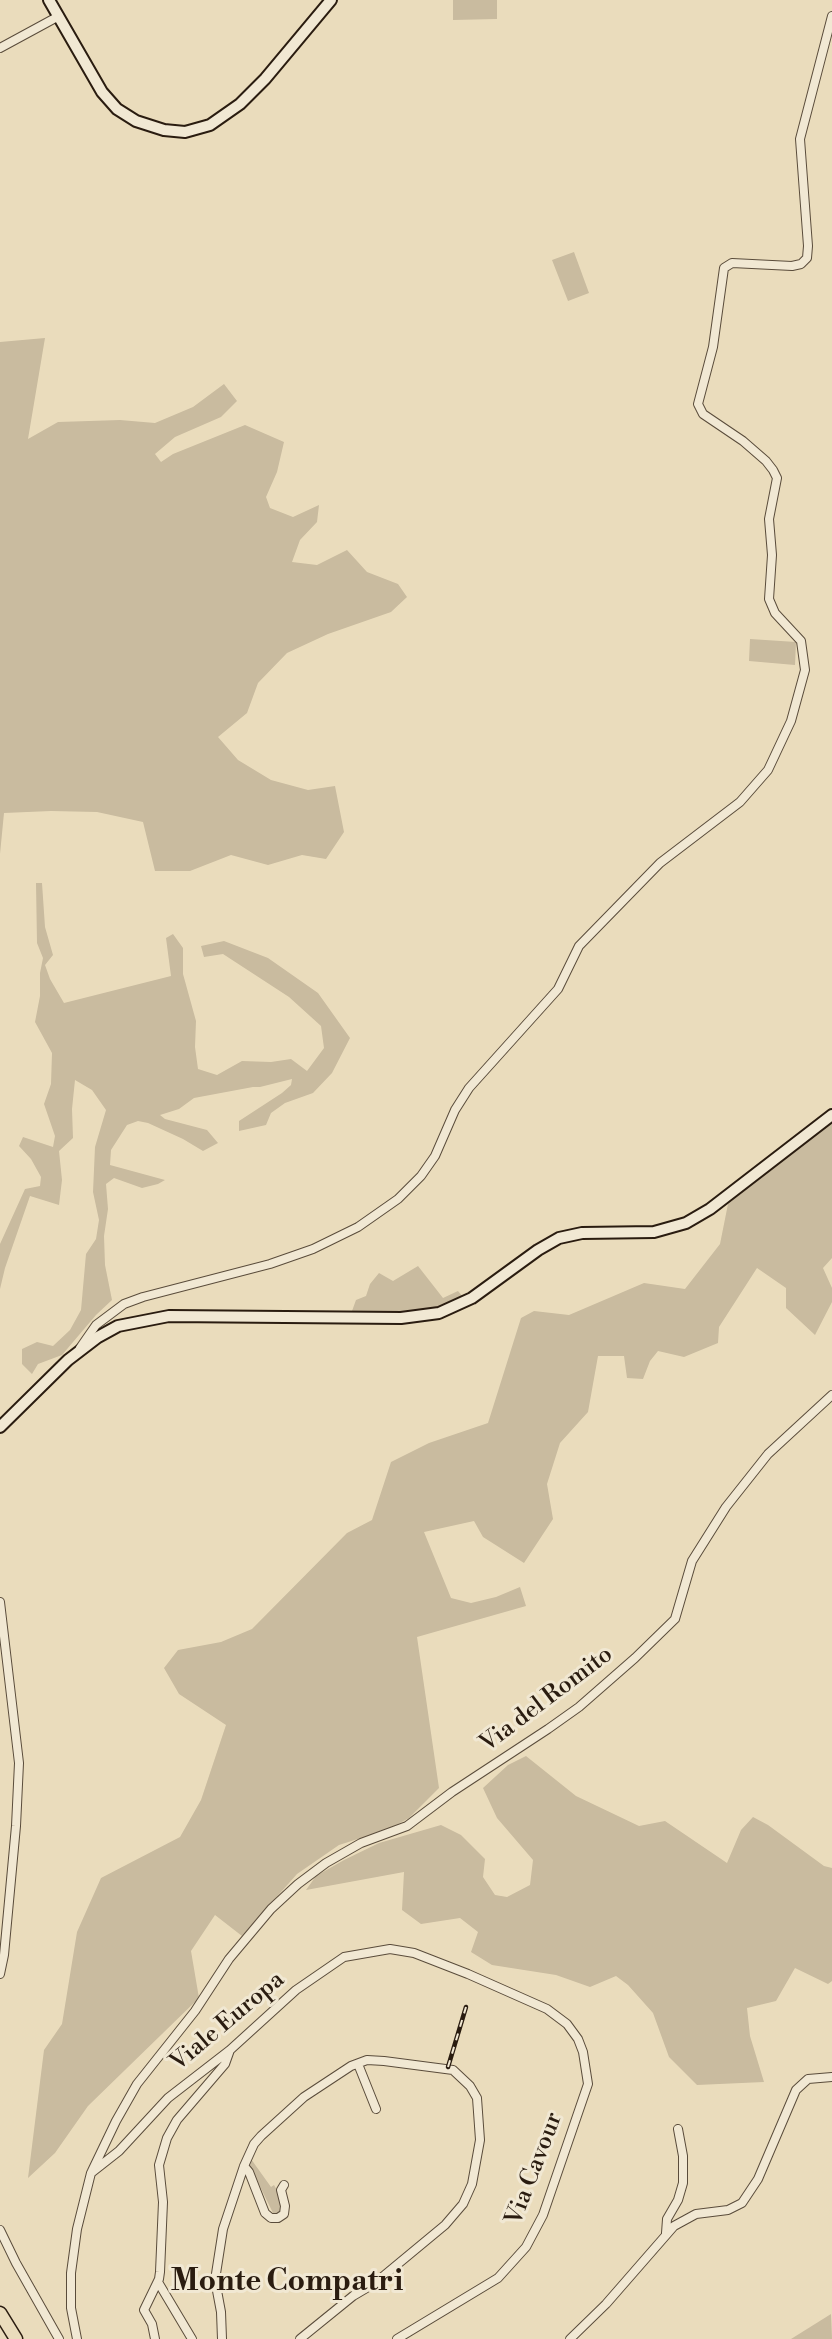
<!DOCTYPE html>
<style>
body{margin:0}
canvas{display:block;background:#eadcbc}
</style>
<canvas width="832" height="2339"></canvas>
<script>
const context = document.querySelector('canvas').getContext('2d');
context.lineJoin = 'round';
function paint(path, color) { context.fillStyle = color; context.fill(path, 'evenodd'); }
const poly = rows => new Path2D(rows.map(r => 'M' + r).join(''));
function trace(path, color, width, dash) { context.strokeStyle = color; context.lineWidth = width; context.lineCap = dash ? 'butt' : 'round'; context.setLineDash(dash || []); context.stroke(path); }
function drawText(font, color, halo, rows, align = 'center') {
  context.font = font + ' "Libre Bodoni",serif'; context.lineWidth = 6; context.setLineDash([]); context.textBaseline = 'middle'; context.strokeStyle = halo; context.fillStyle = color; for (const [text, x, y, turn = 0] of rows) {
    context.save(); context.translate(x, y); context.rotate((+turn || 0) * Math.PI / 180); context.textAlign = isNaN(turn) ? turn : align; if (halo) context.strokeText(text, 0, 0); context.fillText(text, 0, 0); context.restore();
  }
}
paint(poly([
 [453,0,497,0,497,19,453,20],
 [574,252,589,293,568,301,552,260],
 [45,338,28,439,58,422,120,420,155,423,193,407,224,384,237,401,221,417,175,437,155,454,161,462,173,454,245,425,284,442,277,472,266,497,270,508,293,517,319,505,317,522,300,540,292,562,317,565,347,550,367,572,398,584,407,597,391,612,328,634,287,653,258,683,247,713,218,737,238,760,271,780,308,790,335,786,344,832,326,859,302,855,268,865,231,855,190,871,155,871,143,822,97,812,51,811,4,813,0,854,0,342],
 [750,639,796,642,795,665,749,661],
 [36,883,42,883,45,927,53,955,45,965,50,979,64,1003,171,976,166,938,173,934,183,948,183,974,196,1021,195,1047,198,1069,217,1075,242,1061,271,1062,291,1059,307,1071,324,1048,321,1026,289,997,223,954,204,957,201,946,224,941,268,958,318,993,350,1038,332,1073,313,1093,285,1103,271,1113,266,1125,239,1131,239,1121,282,1093,291,1085,292,1079,260,1087,253,1087,194,1098,179,1109,160,1115,165,1119,207,1130,218,1143,203,1151,183,1139,148,1123,138,1121,127,1125,111,1150,110,1165,165,1180,158,1184,142,1188,114,1178,106,1184,108,1209,104,1236,105,1265,112,1300,96,1315,62,1355,38,1364,32,1374,22,1364,22,1349,37,1342,53,1346,70,1330,81,1310,86,1254,96,1239,99,1220,93,1192,95,1147,106,1110,92,1090,75,1080,72,1109,73,1138,59,1151,62,1180,59,1205,30,1196,5,1268,0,1289,0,1244,25,1189,40,1186,41,1177,31,1159,19,1146,23,1137,53,1147,55,1136,44,1104,51,1084,52,1053,35,1022,40,996,40,973,43,958,37,943],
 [832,1123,832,1258,823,1268,832,1288,832,1302,815,1335,786,1308,786,1288,757,1268,719,1327,718,1343,684,1357,658,1351,650,1361,643,1379,627,1378,624,1356,598,1356,588,1412,560,1443,547,1484,553,1519,524,1563,483,1537,474,1521,424,1532,451,1598,471,1603,496,1597,520,1587,526,1606,417,1637,439,1788,409,1818,389,1829,339,1845,297,1874,242,1936,215,1915,191,1951,199,1998,88,2106,55,2153,28,2178,44,2050,62,2024,77,1932,101,1878,180,1837,201,1800,226,1725,179,1694,164,1668,178,1650,221,1642,252,1629,347,1533,372,1520,391,1462,429,1443,488,1423,521,1318,534,1311,569,1315,644,1283,685,1289,720,1244,728,1204,812,1136],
 [418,1266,443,1298,458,1291,463,1297,438,1308,417,1312,352,1311,356,1300,366,1296,370,1284,379,1273,393,1281],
 [526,1756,576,1796,639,1826,665,1821,727,1863,741,1830,753,1817,768,1825,824,1866,832,1868,832,1981,828,1984,795,1968,776,2001,747,2008,750,2036,764,2082,697,2085,669,2057,653,2013,628,1985,616,1976,590,1987,556,1975,492,1965,471,1952,478,1932,460,1918,421,1924,402,1910,404,1872,306,1890,316,1876,344,1860,379,1843,441,1825,461,1835,485,1859,483,1877,495,1895,507,1897,530,1885,533,1860,497,1818,483,1788,508,1765],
 [251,2159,271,2187,274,2185,281,2197,281,2214,273,2213,250,2166],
 [831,2314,832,2339,791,2339]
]), '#c9bb9f');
const street = poly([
 [0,48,59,16],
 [80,1348,96,1325,124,1304,143,1297,270,1264,313,1249,358,1227,398,1199,421,1176,435,1156,455,1110,469,1088,558,989,579,946,660,863,740,802,768,770,791,721,805,670,801,641,775,613,769,599,772,555,769,519,777,478,773,470,766,461,743,441,703,414,698,404,713,347,724,268,732,263,792,266,801,264,807,258,808,246,800,139,832,16],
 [0,1602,19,1763,16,1826,4,1955,0,1974],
 [358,2064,376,2109],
 [244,2166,249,2172,265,2213,271,2218,278,2218,284,2214,285,2206,281,2190,284,2185],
 [92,2171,116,2121,137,2084,195,2011,229,1959,271,1909,298,1884,326,1863,361,1843,407,1826,452,1792,548,1729,579,1707,635,1658,675,1619,692,1561,726,1507,768,1454,832,1395],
 [0,2230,16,2263,59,2339],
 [666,2233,667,2219,678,2200,683,2183,683,2156,678,2129],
 [158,2282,192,2339],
 [77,2339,71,2308,71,2273,77,2229,91,2173,119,2151,168,2098,230,2050,296,1990,344,1957,390,1949,414,1953,468,1974,547,2009,567,2024,578,2039,583,2052,588,2084,543,2215,526,2247,498,2278,397,2339],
 [155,2339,152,2324,144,2310,159,2279,160,2272,163,2202,159,2165,167,2138,177,2120,225,2064,230,2050],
 [222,2339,221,2312,215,2280,223,2229,244,2166,254,2144,261,2136,304,2097,351,2066,367,2060,384,2061,453,2070,470,2086,477,2098,480,2140,472,2184,463,2204,445,2225,375,2283,353,2296,300,2339],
 [570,2339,606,2304,674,2226,696,2214,728,2210,742,2203,758,2179,796,2090,808,2079,832,2077]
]);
const secondary = poly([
 [49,0,102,92,117,109,136,121,164,130,185,132,210,125,240,104,265,79,331,0],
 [0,1427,68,1360,98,1337,118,1326,169,1316,401,1318,439,1313,472,1298,538,1250,559,1238,582,1233,654,1232,686,1223,710,1209,832,1115]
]);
const primary = poly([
 [0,2313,16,2339]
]);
trace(street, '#5a4c3b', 10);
trace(secondary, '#2a1c10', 14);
trace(primary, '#2a1c10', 15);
trace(street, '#f1e8d3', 8);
trace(secondary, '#f1e8d3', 10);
trace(primary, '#eadcbc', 12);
const rail = poly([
 [448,2067,466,2007]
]);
trace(rail, '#2a1c10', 4.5);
trace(rail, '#f1e8d3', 2, [7]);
drawText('24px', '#2a1c10', '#f1e8d3', [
 ["Via del Romito",547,1700,-37],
 ["Viale Europa",228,2022,-40],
 ["Via Cavour",535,2169,-69]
]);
drawText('bold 30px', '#2a1c10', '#f1e8d3', [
 ["Monte Compatri",287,2283]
]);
</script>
